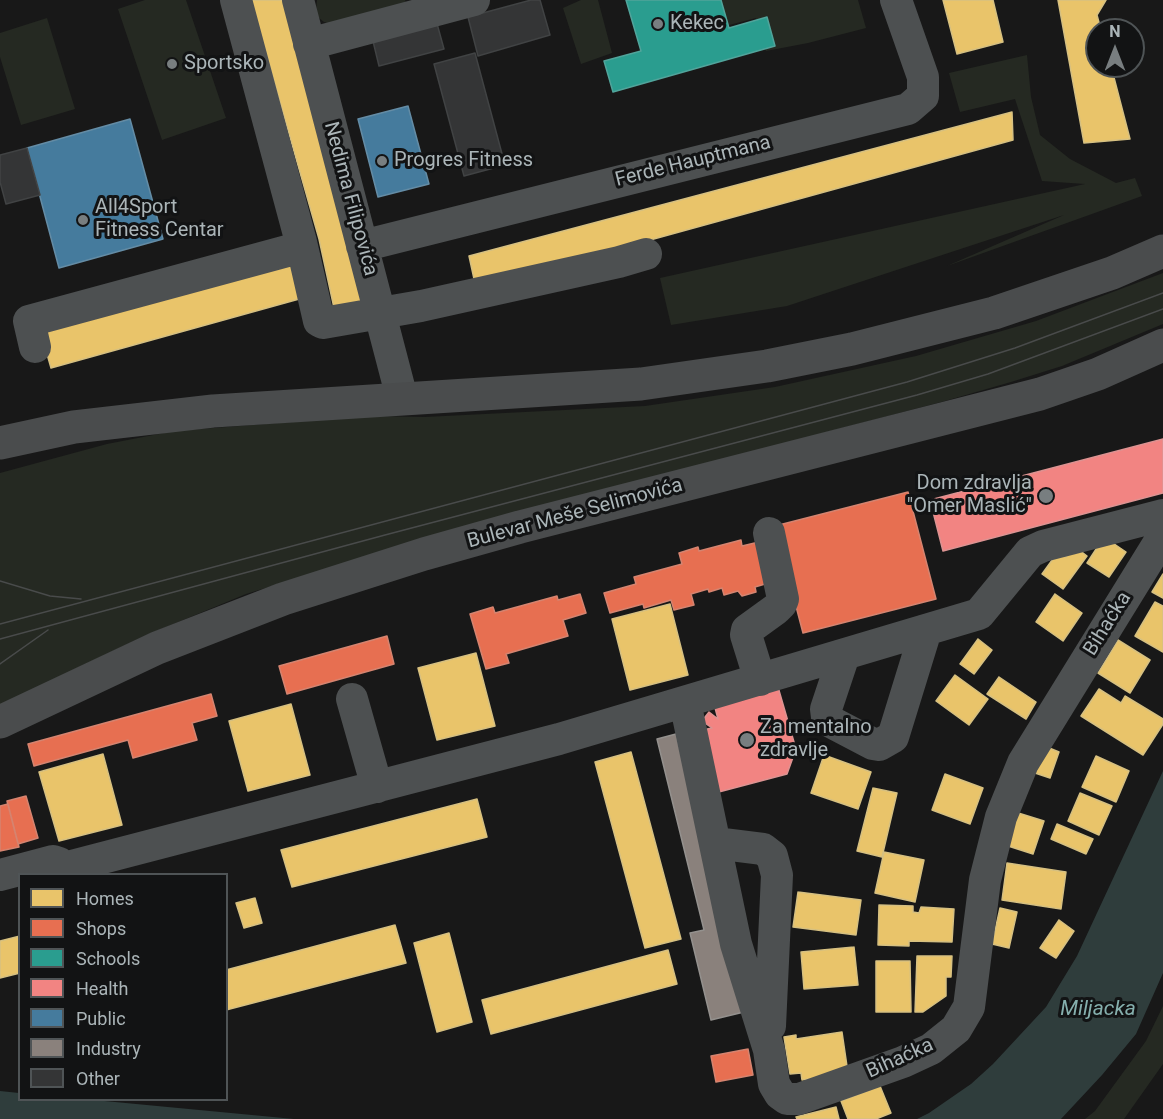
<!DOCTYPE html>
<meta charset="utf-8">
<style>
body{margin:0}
#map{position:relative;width:1163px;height:1119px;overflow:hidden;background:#181818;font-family:Roboto,sans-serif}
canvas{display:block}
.legend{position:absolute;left:18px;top:873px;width:210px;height:228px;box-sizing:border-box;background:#121314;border:2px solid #4f5456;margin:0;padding:8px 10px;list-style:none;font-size:18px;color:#abb5b8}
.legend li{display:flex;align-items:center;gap:12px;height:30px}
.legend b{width:30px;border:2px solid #4f5456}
.north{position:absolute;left:1085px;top:18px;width:60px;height:60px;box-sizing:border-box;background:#121314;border:2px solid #4f5456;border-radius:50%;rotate:0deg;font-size:16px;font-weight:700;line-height:24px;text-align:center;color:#abb5b8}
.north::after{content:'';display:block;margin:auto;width:21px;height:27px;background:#787e80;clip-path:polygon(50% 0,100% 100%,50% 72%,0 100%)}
</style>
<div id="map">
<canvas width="1163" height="1119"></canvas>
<ul class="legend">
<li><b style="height:16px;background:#e9c46a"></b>Homes</li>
<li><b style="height:16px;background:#e76f51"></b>Shops</li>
<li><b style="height:16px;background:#2a9d8f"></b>Schools</li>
<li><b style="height:16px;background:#f28482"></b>Health</li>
<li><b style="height:16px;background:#457b9d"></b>Public</li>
<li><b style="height:16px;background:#8a817c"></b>Industry</li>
<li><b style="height:16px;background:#343536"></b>Other</li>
</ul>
<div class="north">N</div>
</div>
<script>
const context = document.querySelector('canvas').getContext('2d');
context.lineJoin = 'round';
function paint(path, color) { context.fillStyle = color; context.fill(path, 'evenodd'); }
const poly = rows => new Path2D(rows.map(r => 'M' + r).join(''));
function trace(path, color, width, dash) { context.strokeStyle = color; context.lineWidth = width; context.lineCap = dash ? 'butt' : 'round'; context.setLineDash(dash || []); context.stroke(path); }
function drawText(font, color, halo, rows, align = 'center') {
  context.font = font + ' Roboto,sans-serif'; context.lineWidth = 6; context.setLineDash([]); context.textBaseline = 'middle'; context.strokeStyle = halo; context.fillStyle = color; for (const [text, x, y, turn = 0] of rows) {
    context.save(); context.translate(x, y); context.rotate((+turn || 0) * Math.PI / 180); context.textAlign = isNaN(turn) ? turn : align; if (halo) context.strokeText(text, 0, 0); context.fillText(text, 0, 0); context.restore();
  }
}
paint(poly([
 [145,0,186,0,226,118,162,140,118,9],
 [317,0,405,0,407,5,331,24,324,22,319,18,316,11],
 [581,0,598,0,612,53,581,64,563,8],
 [706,0,858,0,866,28,808,43,766,51,756,18,714,29],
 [47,18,75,109,21,125,0,57,0,33],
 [1027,55,1031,97,1040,135,1070,159,1116,183,1135,178,1142,196,947,266,1064,215,787,306,671,325,660,278,1085,184,1042,181,1015,99,960,112,949,73],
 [1163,273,1163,324,1062,366,1011,382,945,401,444,533,246,594,142,637,0,705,0,473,107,444,174,431,371,416,425,417,645,406,775,387,916,356,1036,321],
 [1163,1006,1163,1064,1124,1119,1085,1119,1095,1111,1146,1041]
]), '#252922');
paint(poly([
 [1163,771,1163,973,1136,1034,1102,1075,1061,1119,917,1119,929,1113,971,1084,993,1064,1046,1007,1077,956],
 [0,1091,19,1093,20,1100,94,1100,294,1119,0,1119]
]), '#2f3d3c');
const homes = poly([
 [251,0,283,0,367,303,336,317,319,239,251,0],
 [943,0,993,0,1003,42,957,54,943,0],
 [1058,0,1106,0,1097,15,1101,30,1097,30,1097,66,1111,66,1130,139,1084,143,1058,0],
 [1012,112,1013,140,476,288,469,256,1012,112],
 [300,261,310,296,51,368,41,333,300,261],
 [1104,537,1126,552,1109,577,1087,563,1104,537],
 [1074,546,1087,556,1063,589,1042,574,1058,552,1066,557,1074,546],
 [1163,574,1163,598,1152,592,1163,574],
 [1055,594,1082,613,1063,641,1036,622,1055,594],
 [1155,602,1163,606,1163,652,1135,636,1155,602],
 [670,604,688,675,630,690,612,619,670,604],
 [978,639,992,650,974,674,960,664,978,639],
 [1118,640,1150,660,1130,693,1098,673,1118,640],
 [476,653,495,726,437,740,418,668,476,653],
 [955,675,988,699,969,725,936,701,955,675],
 [999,677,1036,702,1026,719,987,694,999,677],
 [1099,689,1121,703,1125,696,1163,719,1163,724,1143,755,1081,716,1099,689],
 [291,704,310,775,248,791,229,721,291,704],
 [1042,745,1059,752,1050,778,1032,772,1042,745],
 [631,752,681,939,645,948,595,762,631,752],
 [103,754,122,825,59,841,39,772,103,754],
 [824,755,871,772,858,809,811,793,824,755],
 [1096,756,1129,771,1116,802,1082,787,1096,756],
 [945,774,983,788,970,824,932,810,945,774],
 [873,788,897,793,882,857,857,851,873,788],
 [1080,793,1112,806,1099,835,1068,821,1080,793],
 [477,799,487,837,292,887,281,850,477,799],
 [1015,812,1044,821,1033,854,1005,845,1015,812],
 [1057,824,1093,839,1086,854,1051,839,1057,824],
 [884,852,924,860,915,902,875,893,884,852],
 [1007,863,1066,872,1061,909,1002,900,1007,863],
 [798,892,861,900,856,935,793,927,798,892],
 [255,898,262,923,244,928,236,903,255,898],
 [879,905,913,906,913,912,919,913,921,907,954,909,952,942,909,941,909,946,878,945,879,905],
 [1000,908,1017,912,1009,948,992,944,1000,908],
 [1059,920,1074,931,1056,958,1040,948,1059,920],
 [395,925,406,963,226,1010,226,970,395,925],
 [449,933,472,1022,437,1032,414,943,449,933],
 [20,936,20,973,0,978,0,941,20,936],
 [854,947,858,985,804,989,801,952,854,947],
 [668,950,677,984,491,1034,482,1000,668,950],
 [917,956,952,956,951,977,946,977,946,996,923,1012,915,1012,917,956],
 [876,961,910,961,911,1012,876,1012,876,961],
 [842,1032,848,1073,802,1080,801,1073,790,1074,784,1037,796,1035,796,1039,842,1032],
 [880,1086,891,1113,876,1119,848,1119,841,1101,880,1086],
 [836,1107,839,1119,797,1119,796,1117,836,1107]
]);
paint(homes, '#e9c46a');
trace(homes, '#d6c081', 1.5);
const shops = poly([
 [908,492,936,599,803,633,775,526,908,492],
 [741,540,742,546,763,541,775,581,755,587,756,592,742,596,738,591,724,595,722,588,709,592,708,589,691,594,694,605,674,610,671,600,644,608,643,604,610,613,604,593,636,584,634,577,682,564,679,553,698,547,699,551,741,540],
 [580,594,586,613,563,620,568,636,506,654,509,663,486,669,470,614,493,607,495,613,557,596,558,600,580,594],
 [387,636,394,664,287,694,279,666,387,636],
 [211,694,217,716,192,723,197,740,133,758,128,740,34,766,28,744,211,694],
 [26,796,38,838,18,844,7,801,26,796],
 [8,804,19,847,0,851,0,806,8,804],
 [748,1049,753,1075,716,1082,711,1056,748,1049]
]);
paint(shops, '#e76f51');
trace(shops, '#d58470', 1.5);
const schools = poly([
 [626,0,721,0,729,28,767,17,775,46,613,92,604,61,641,51,626,0]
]);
paint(schools, '#2a9d8f');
trace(schools, '#51a49b', 1.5);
const health = poly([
 [1163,439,1163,493,943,551,930,500,1163,439],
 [778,687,796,749,787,774,715,793,698,731,712,728,702,721,709,712,718,719,714,704,778,687]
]);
paint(health, '#f28482');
trace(health, '#dd9392', 1.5);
const public = poly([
 [408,106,429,184,378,197,358,119,408,106],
 [130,119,163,239,59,268,27,148,130,119]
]);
paint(public, '#457b9d');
trace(public, '#648ca5', 1.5);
const industry = poly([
 [676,734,744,1012,711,1020,690,933,704,930,657,739,676,734]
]);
paint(industry, '#8a817c');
trace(industry, '#94918e', 1.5);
const building = poly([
 [531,0,540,0,550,35,478,56,468,17,531,0],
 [436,20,444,49,379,66,372,37,436,20],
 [475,53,505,165,464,176,434,64,475,53],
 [27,148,40,195,6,204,0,182,0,155,27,148]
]);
paint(building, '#343536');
trace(building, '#414344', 1.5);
trace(poly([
 [236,0,301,242,319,321,323,323,421,306,619,262,646,254],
 [298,0,402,398],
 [309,44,474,0],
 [362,246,908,109,923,96,923,77,896,0],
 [35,347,29,321,302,247],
 [844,655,826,709,827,717,831,722,873,744,879,745,893,737,926,630],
 [760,680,746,635,747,630,776,609,781,604,783,599,769,533],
 [352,699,377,787],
 [685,702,736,944,769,1050,774,1084,780,1094,787,1099,799,1099,903,1062,931,1049,956,1029,969,1007,985,880,1001,817,1023,763,1160,541,1163,539],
 [715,843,763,849,772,856,777,875,770,1026],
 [41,874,559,739,979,614,1030,552,1043,546,1163,515],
 [0,875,53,861,59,863]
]), '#4d5051', 32);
trace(poly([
 [0,443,74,427,213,411,641,384,767,366,852,349,994,313,1112,273,1163,251],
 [0,722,157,648,283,599,424,554,520,527,1040,394,1098,374,1163,345]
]), '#4a4c4d', 33);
trace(poly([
 [0,581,50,596,81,599],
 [0,624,907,382,1015,348,1163,293],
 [0,639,385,535,917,395,988,374,1163,309],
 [0,664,48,630]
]), '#494b4b', 1.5);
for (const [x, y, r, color] of [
 [658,24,6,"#787e80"],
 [172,64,6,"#787e80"],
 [382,161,6,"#787e80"],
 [83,220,6,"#787e80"],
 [1046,496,8,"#787e80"],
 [747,740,8,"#787e80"]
]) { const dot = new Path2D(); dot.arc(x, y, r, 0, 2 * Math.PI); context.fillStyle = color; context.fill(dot); trace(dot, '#121314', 2); }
drawText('20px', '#abb5b8', '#121314', [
 ["Kekec",670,24],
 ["Sportsko",184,64],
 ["Progres Fitness",394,161],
 ["All4Sport",95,208],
 ["Fitness Centar",95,231],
 ["Dom zdravlja",1032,484,"right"],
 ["\"Omer Maslić\"",1032,507,"right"],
 ["Za mentalno",760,728],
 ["zdravlje",760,751]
], 'left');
drawText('20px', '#abb5b8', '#121314', [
 ["Ferde Hauptmana",693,162,-14],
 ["Nedima Filipovića",350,199,75],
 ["Bulevar Meše Selimovića",575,514,-15],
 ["Bihaćka",1108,624,-58],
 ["Bihaćka",900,1059,-24]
]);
drawText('italic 21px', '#85afad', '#121314', [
 ["Miljacka",1098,1010]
]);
</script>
